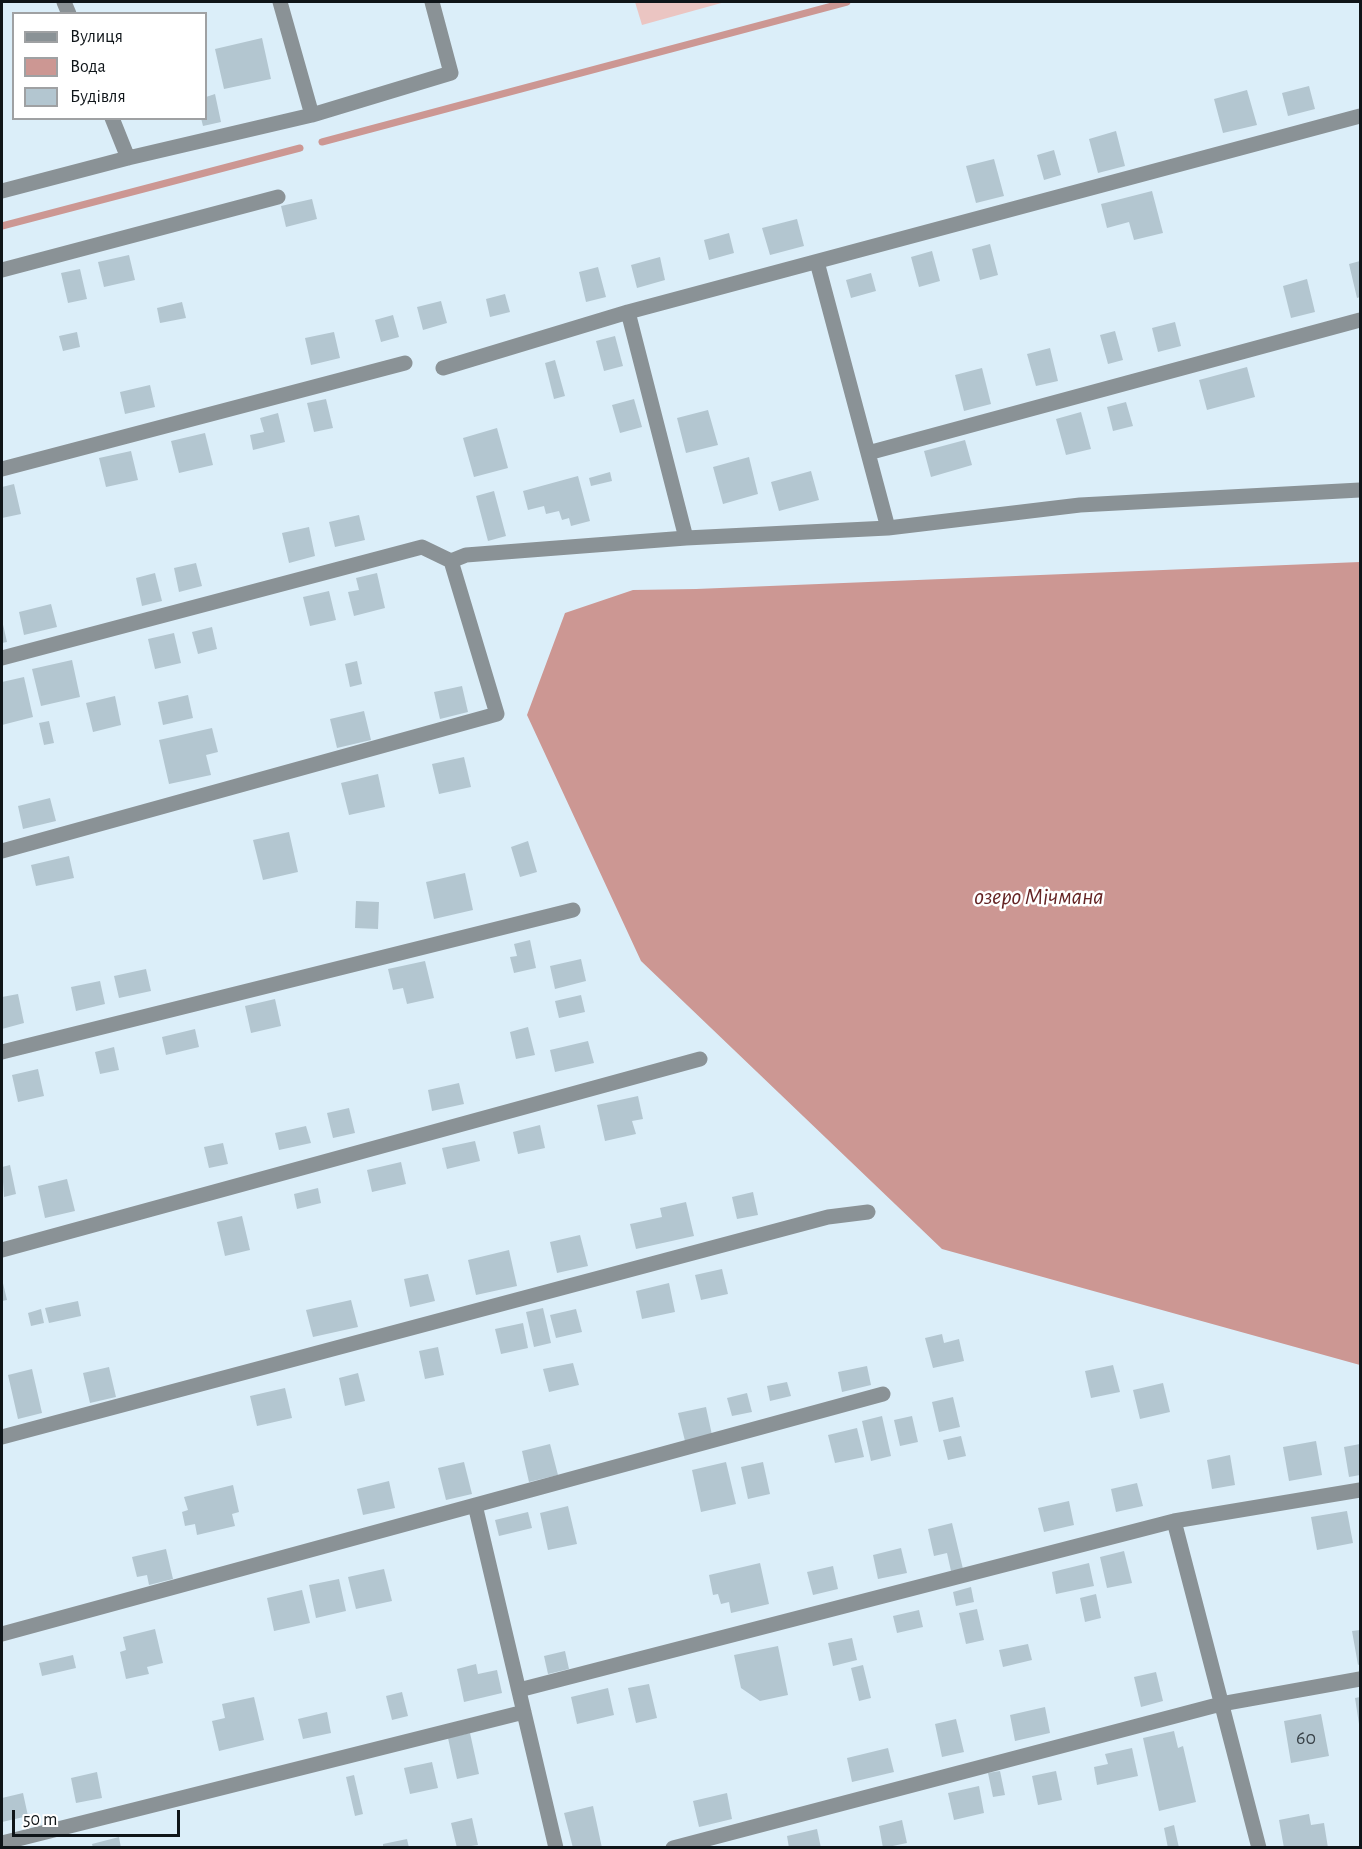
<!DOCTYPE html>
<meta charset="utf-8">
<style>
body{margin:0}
#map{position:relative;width:1362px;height:1849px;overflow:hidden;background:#dbeef9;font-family:"Alegreya Sans",sans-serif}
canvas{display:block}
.frame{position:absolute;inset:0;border:3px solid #0f1519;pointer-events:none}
.legend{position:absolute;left:12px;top:12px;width:195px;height:108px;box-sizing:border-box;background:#fff;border:2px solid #9fa1a3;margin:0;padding:8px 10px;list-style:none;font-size:18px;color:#0f1519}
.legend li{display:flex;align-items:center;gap:12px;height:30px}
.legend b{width:30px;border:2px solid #9fa1a3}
.scale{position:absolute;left:12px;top:1810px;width:168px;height:27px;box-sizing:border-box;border:3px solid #0f1519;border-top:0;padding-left:8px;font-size:18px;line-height:21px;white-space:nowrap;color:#0f1519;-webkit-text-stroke:4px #fff;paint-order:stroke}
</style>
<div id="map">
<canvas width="1362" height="1849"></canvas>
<div class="frame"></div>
<ul class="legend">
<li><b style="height:8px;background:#8a9296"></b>Вулиця</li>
<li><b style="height:16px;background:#cc9793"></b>Вода</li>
<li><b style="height:16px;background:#b3c6d0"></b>Будівля</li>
</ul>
<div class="scale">50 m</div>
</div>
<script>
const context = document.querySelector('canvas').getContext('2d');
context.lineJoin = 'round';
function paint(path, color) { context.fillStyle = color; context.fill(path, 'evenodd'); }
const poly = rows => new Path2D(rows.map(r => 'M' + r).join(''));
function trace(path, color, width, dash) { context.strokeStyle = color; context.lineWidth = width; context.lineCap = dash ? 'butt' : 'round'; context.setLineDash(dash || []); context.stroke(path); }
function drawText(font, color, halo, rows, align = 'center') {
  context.font = font + ' "Alegreya Sans",sans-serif'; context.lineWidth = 5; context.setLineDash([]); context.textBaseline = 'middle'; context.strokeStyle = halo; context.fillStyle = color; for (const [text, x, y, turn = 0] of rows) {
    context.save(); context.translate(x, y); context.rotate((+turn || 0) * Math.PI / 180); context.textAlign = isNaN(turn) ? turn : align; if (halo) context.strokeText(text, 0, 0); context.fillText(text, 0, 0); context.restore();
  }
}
paint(poly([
 [635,2,725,2,642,25]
]), '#ebc5c2');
paint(poly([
 [1360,562,1360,1365,942,1249,641,961,527,715,565,613,633,590,696,589]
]), '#cc9793');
trace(poly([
 [322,142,847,2],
 [2,226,300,148]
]), '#cc9793', 7);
paint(poly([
 [262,38,271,79,224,89,215,49],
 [1309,86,1315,109,1288,116,1282,93],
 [1247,90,1257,125,1223,133,1214,99],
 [215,94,221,122,203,126,201,118,206,118,206,97],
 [1116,131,1125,166,1098,173,1089,139],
 [1054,150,1061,175,1044,180,1037,155],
 [994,159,1004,196,976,203,966,166],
 [1152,191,1163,233,1134,240,1129,222,1107,228,1101,204],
 [312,199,317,219,286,227,281,206],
 [797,219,804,246,770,255,762,228],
 [729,233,734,253,709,260,704,240],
 [990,244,998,275,980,280,972,249],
 [932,251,940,281,919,287,911,257],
 [129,255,135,280,104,287,98,262],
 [660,257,665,280,637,288,631,265],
 [1360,261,1360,297,1357,298,1349,264],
 [598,267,606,297,586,302,579,272],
 [80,269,87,299,68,303,61,273],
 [871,273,876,291,851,298,846,280],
 [1307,279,1315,312,1291,318,1283,286],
 [505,294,510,312,490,317,486,299],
 [441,301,447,323,423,330,417,307],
 [182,302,186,318,160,323,157,308],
 [393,315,399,337,381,342,375,320],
 [1175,322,1181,346,1158,352,1152,328],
 [1115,331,1123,360,1108,364,1100,335],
 [77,332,80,347,63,351,59,336],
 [334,332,340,358,311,365,305,338],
 [615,336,623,366,604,371,596,341],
 [1050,348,1058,381,1036,386,1027,354],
 [555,360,565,396,554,399,545,363],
 [1247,367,1255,397,1207,410,1199,380],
 [982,368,991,404,964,411,955,375],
 [150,385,155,407,125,414,120,392],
 [326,399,333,428,314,432,307,403],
 [634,399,642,427,620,433,612,405],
 [1126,402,1133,426,1113,431,1107,407],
 [708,410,718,445,686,453,677,418],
 [1081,412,1091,449,1066,455,1056,419],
 [278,413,285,442,253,450,250,435,264,432,260,418],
 [497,428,508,468,474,477,463,438],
 [205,433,213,465,179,473,171,441],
 [965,440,972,465,931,477,924,451],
 [131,451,138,480,106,487,99,458],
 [749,457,758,494,723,504,713,467],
 [811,471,819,500,779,511,771,482],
 [610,472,612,481,591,486,589,478],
 [578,476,590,521,571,526,569,518,562,520,559,511,546,514,544,506,528,510,523,491],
 [14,484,21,514,2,518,2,487],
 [494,491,506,536,488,541,476,496],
 [359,515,365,540,335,547,329,522],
 [309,527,315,556,289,563,282,533],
 [196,563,202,586,179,592,174,568],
 [155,573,162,601,142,606,136,578],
 [377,573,385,608,354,616,348,592,359,590,356,578],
 [329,591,336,620,310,626,303,597],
 [51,604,57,627,24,635,19,612],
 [2,620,7,642,2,643],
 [212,627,217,649,198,654,192,632],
 [174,633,181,663,155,669,148,639],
 [72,660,80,697,41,706,32,669],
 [357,661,362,684,350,687,345,664],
 [24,677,33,717,2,725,2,682],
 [462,686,468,712,440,719,434,692],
 [188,695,193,718,163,725,158,702],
 [115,696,121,725,93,732,86,703],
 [364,711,371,740,337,748,330,719],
 [49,721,54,743,44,745,39,723],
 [212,728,218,752,206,755,211,775,169,784,159,740],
 [464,757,471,787,439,794,432,764],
 [378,774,385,807,349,815,341,783],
 [50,798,56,821,23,829,18,806],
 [289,832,298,872,263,880,253,840],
 [528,841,537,872,520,877,511,847],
 [69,856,74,878,36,886,31,865],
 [465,873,473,910,434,919,426,882],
 [356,901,379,902,378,929,355,928],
 [530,940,536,968,514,973,510,957,517,956,514,944],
 [581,959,586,981,555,989,550,966],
 [425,961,434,998,407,1004,403,988,393,990,388,969],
 [146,969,151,991,119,998,114,976],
 [100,981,105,1004,76,1011,71,987],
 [18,994,24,1023,2,1029,2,997],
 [581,995,585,1012,559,1018,555,1001],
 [275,999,281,1026,251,1033,245,1006],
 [528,1027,535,1055,516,1059,510,1032],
 [195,1029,199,1047,166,1055,162,1037],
 [588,1041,594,1063,555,1072,550,1050],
 [114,1047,119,1070,100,1074,95,1052],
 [38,1069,44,1096,18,1102,12,1075],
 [459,1083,464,1104,432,1111,428,1090],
 [638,1096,643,1119,632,1121,636,1134,605,1141,597,1105],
 [349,1108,355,1133,333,1138,327,1113],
 [540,1125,545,1148,518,1154,513,1132],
 [306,1126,311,1143,279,1150,275,1133],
 [475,1141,480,1161,447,1169,442,1148],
 [223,1143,228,1164,209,1168,204,1147],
 [401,1162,406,1184,372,1192,367,1170],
 [10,1165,16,1194,4,1197,2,1167],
 [67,1179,75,1211,45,1218,38,1186],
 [318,1188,321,1203,297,1209,294,1194],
 [753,1192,758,1215,737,1219,732,1197],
 [686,1202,694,1236,636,1249,630,1224,662,1217,660,1208],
 [242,1216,250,1250,225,1256,217,1222],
 [580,1235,588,1266,557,1273,550,1242],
 [509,1250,517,1286,476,1295,468,1260],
 [722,1269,728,1294,701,1300,695,1275],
 [428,1274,435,1301,410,1307,404,1279],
 [2,1279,7,1300,2,1301],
 [669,1283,675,1312,642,1319,636,1291],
 [351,1300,358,1327,313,1337,306,1310],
 [78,1301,81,1316,49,1323,45,1308],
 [543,1308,551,1343,534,1347,526,1312],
 [41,1309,44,1323,31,1326,28,1313],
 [576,1309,582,1332,556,1338,550,1315],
 [523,1323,528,1348,501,1354,495,1329],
 [942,1334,944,1343,959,1339,964,1361,933,1368,925,1338],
 [438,1347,444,1375,425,1379,419,1351],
 [573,1363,579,1385,549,1392,543,1369],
 [1113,1365,1120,1392,1091,1398,1085,1371],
 [867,1366,871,1385,842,1392,838,1372],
 [109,1367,116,1397,90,1403,83,1373],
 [32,1369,42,1413,18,1419,8,1375],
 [358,1373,365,1401,345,1406,339,1378],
 [787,1382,791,1396,770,1401,767,1386],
 [1163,1383,1170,1412,1140,1419,1133,1390],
 [285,1388,292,1418,257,1426,250,1396],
 [747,1393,752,1412,732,1416,727,1398],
 [953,1397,960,1427,939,1432,932,1402],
 [706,1407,712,1435,685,1441,678,1413],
 [882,1416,891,1456,871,1461,862,1421],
 [912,1416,918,1442,900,1446,894,1420],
 [857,1428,864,1457,835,1463,828,1435],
 [961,1436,966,1456,948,1460,943,1440],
 [1316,1441,1322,1475,1289,1481,1283,1447],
 [550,1444,558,1475,529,1482,522,1451],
 [1360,1444,1360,1475,1349,1477,1344,1447],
 [1230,1455,1235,1485,1212,1489,1207,1460],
 [464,1462,472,1494,446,1500,438,1468],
 [726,1462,736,1504,701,1512,692,1470],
 [763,1462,770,1494,748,1499,741,1467],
 [389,1481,395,1508,363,1515,357,1489],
 [1137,1483,1143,1506,1116,1512,1111,1489],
 [233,1485,239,1512,232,1514,235,1526,197,1535,195,1524,185,1526,182,1512,188,1510,184,1497],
 [1069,1501,1074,1525,1044,1532,1038,1508],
 [568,1506,577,1544,548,1550,540,1513],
 [1347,1511,1353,1543,1317,1550,1311,1517],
 [528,1512,532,1528,499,1536,495,1520],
 [952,1523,963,1569,951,1571,947,1553,934,1556,928,1529],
 [901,1548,907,1573,878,1579,873,1555],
 [166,1549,173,1579,149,1585,147,1575,137,1577,132,1557],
 [1124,1551,1132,1583,1107,1588,1100,1557],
 [760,1563,769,1604,731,1613,729,1602,721,1604,718,1594,713,1595,709,1575],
 [1089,1563,1094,1586,1056,1594,1052,1572],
 [833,1566,838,1589,813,1595,807,1572],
 [384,1569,392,1601,356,1609,348,1577],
 [339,1579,346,1611,316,1618,309,1585],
 [971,1587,974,1602,956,1606,953,1592],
 [302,1590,310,1623,274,1631,267,1598],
 [1096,1594,1101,1618,1085,1622,1080,1598],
 [977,1609,984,1640,966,1644,959,1613],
 [919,1610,923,1627,897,1633,893,1616],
 [155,1629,163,1663,147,1667,149,1674,126,1679,120,1652,126,1650,123,1637],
 [1360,1630,1360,1664,1358,1665,1352,1631],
 [852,1638,857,1660,833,1666,828,1643],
 [1028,1644,1032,1660,1003,1667,999,1650],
 [778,1646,788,1695,760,1701,741,1688,734,1655],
 [565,1651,569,1669,548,1674,544,1656],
 [73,1655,76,1668,42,1676,39,1663],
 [476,1664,478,1674,497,1670,502,1693,464,1702,457,1669],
 [863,1665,871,1698,859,1701,851,1668],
 [1156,1672,1163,1701,1141,1707,1134,1677],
 [649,1684,657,1718,636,1723,628,1688],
 [608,1688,614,1715,577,1724,571,1697],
 [402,1692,408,1716,392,1720,386,1696],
 [254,1697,264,1740,219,1751,212,1721,225,1718,222,1704],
 [1360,1697,1360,1724,1359,1724,1355,1698],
 [1045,1707,1050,1733,1015,1741,1010,1715],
 [327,1712,331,1733,303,1739,298,1719],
 [1321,1714,1329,1756,1291,1763,1284,1721],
 [956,1719,964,1752,942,1757,935,1724],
 [1174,1731,1178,1748,1183,1746,1196,1802,1159,1811,1143,1738],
 [470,1733,479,1774,457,1779,448,1738],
 [888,1748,894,1772,852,1782,847,1758],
 [1132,1748,1138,1776,1097,1785,1094,1767,1108,1764,1105,1754],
 [432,1762,438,1788,410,1794,404,1768],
 [1000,1771,1005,1795,993,1797,988,1773],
 [1056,1771,1062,1800,1038,1805,1032,1776],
 [97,1772,102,1798,76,1803,71,1778],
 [354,1775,363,1814,355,1816,346,1777],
 [979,1786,984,1813,954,1820,948,1793],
 [23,1793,28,1816,2,1822,2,1798],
 [727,1793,732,1819,699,1827,693,1801],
 [593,1806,602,1848,573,1848,564,1813],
 [1309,1814,1311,1825,1324,1823,1328,1848,1284,1848,1279,1820],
 [472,1818,478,1845,457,1848,451,1823],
 [902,1820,907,1843,883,1848,879,1826],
 [1174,1825,1179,1848,1168,1848,1164,1828],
 [817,1829,821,1848,789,1848,787,1836],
 [119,1837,121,1848,93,1848,92,1844],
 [407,1839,409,1848,383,1848,383,1844]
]), '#b3c6d0');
trace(poly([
 [64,2,69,14],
 [280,2,312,115],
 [112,118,128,158],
 [2,191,128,158,312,115,451,73,432,2],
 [817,262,888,528],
 [2,270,278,197],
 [628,312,686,538],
 [443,368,628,312,1360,116],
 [868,453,1360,320],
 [2,469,405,363],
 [2,658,422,547,451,561,466,555,686,538,888,528,1080,505,1360,490],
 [2,851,497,714,451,561],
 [2,1052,573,910],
 [2,1250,700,1059],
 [2,1437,828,1217,868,1212],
 [475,1505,556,1848],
 [1174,1521,1259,1848],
 [2,1634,883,1394],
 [519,1690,1174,1521,1360,1490],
 [2,1843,524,1712],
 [673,1848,1221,1704,1360,1679]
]), '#8a9296', 15);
drawText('20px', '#384147', null, [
 ["60",1306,1738]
]);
drawText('italic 24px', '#652424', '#fff', [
 ["озеро Мічмана",1039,897]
]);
</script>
